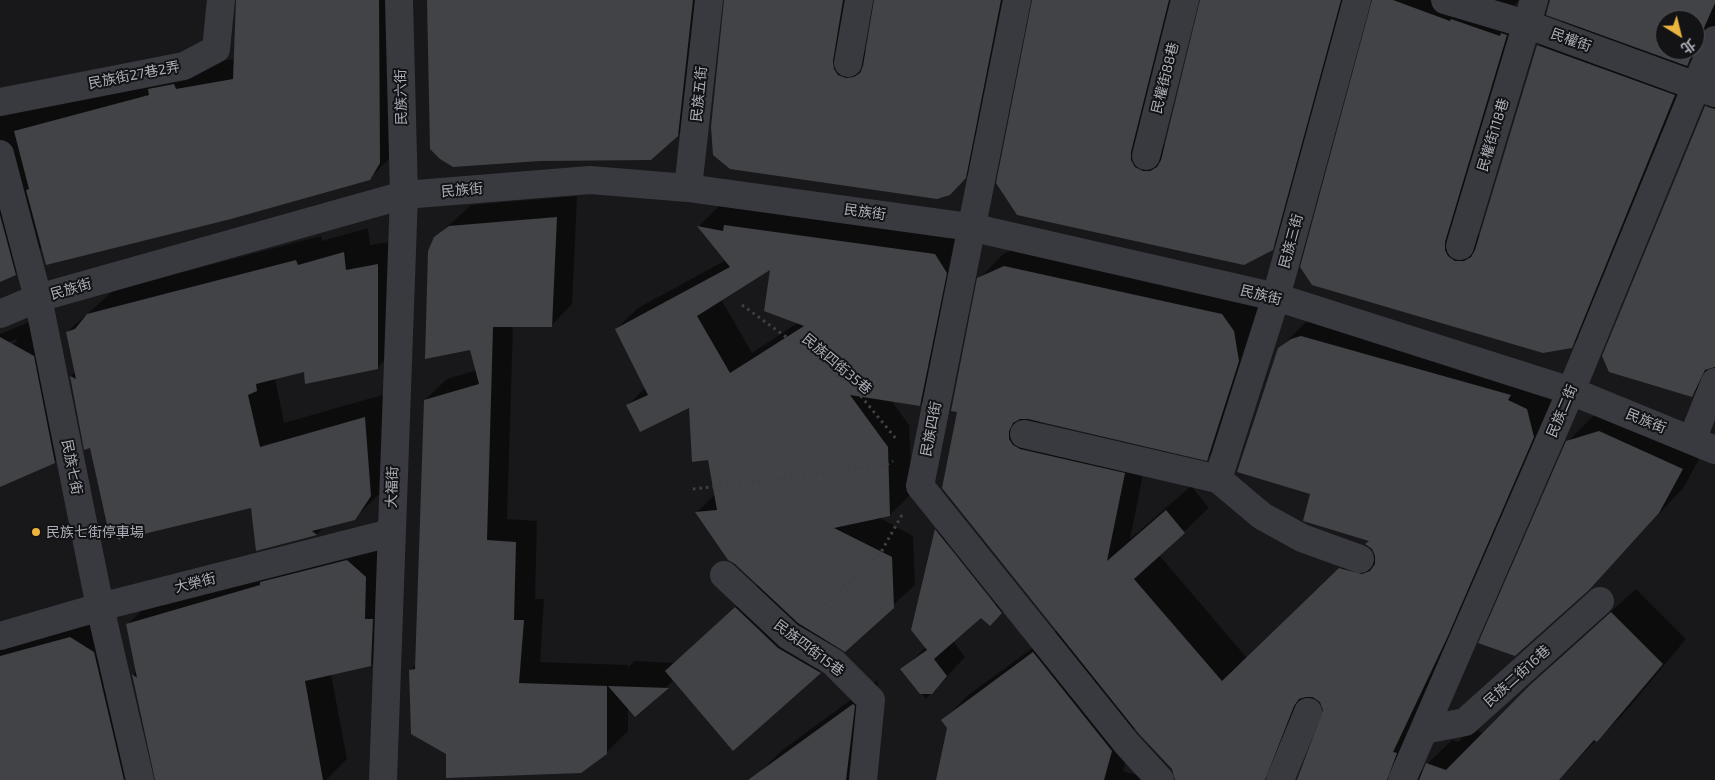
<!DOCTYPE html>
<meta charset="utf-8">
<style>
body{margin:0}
#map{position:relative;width:1715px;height:780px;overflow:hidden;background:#18181a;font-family:"Exo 2","Noto Sans TC",sans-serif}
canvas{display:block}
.north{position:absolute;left:1655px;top:10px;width:50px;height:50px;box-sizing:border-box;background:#131315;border:1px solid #505157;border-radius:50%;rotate:144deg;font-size:14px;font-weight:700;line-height:20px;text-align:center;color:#abafb9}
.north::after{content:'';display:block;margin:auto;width:18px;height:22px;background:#edb43d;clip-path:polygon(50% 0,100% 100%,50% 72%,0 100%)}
</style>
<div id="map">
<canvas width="1715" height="780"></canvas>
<div class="north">北</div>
</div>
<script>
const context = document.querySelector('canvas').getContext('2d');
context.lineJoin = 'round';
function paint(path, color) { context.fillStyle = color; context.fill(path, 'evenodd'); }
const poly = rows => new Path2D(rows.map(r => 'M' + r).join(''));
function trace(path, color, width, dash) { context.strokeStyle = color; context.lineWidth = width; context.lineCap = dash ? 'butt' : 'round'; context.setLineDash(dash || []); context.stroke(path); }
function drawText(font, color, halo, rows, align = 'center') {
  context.font = font + ' "Exo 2","Noto Sans TC",sans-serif'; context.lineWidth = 4; context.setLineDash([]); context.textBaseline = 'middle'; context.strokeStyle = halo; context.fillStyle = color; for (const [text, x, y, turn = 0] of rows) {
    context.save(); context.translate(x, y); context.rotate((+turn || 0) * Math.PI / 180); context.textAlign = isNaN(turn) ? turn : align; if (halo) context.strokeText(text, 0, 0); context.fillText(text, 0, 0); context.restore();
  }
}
paint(poly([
 [237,0,403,0,394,154,369,179,42,247,15,274,0,281,0,103,7,101,10,114,200,64,235,59],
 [428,0,715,0,702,110,677,135],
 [726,0,863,0,862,50,867,52,875,0,1020,0,975,169,950,194],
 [1033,0,1187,0,1160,142,1166,146,1201,0,1358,0,1297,223,1272,249,1018,214],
 [1373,0,1519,0,1514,5,1531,10,1474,232,1481,236,1538,45,1564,20,1547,14,1550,0,1715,0,1715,32,1712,40,1686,66,1699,70,1596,321,1571,347,1313,284],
 [1665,20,1695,20,1695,50,1665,50],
 [1715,98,1715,372,1692,396,1706,107],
 [577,196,572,304,551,326,513,326,507,519,537,521,535,599,544,599,540,662,628,665,628,668,634,661,675,663,759,584,696,513,715,494,709,458,690,406,628,405,646,387,616,329,638,308,726,260,699,226,720,205,957,233,941,383,920,405,891,400,909,425,912,493,890,515,878,517,913,536,915,585,733,750,674,680,635,715,628,707,628,731,606,753,447,753,410,670,417,664,425,400,447,379,477,370,435,238,471,205],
 [772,267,799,322,752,353,721,299],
 [368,228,370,245,402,240,402,342,377,368,305,370,275,378,284,423,389,393,380,493,354,519,325,526,317,534,257,550,252,506,91,446,85,448,71,376,75,372,67,332,114,290,321,236,322,241],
 [1030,243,1246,290,1258,307,1263,336,1231,435,1207,459,1035,420,1045,425,1148,449,1130,539,1191,486,1209,508,1159,555,1247,658,1371,540,1311,493,1279,349,1304,324,1316,315,1550,385,1558,412,1421,771,1424,771,1427,764,1452,740,1458,742,1473,727,1483,734,1556,661,1636,589,1686,639,1621,717,1596,740,1559,780,1298,780,1325,709,1322,702,1312,696,1289,749,1269,780,1176,780,1173,769,1135,727,1123,771,1154,780,937,780,949,727,943,720,967,696,1057,630,958,411,979,279,1003,254],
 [37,319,80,437,54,462,0,486,0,349,17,342,16,339,0,346,0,334],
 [1624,407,1707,444,1684,487,1613,563,1568,441,1593,416],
 [954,512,1009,606,990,624,981,616,953,641,965,657,926,699,902,670,926,647,913,630,936,530],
 [948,544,996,604,994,606,946,546],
 [371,537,390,553,395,641,371,665,331,674,347,759,326,780,161,780,133,675,137,671,127,625,151,601],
 [96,613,119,627,149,758,135,780,0,780,0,639],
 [878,680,873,737,862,780,759,780,756,776,781,751]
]), '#0007');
paint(poly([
 [236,0,379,0,380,163,370,180,231,219,46,265,26,190,29,189,14,131,149,95,148,89,174,84,176,89,233,79],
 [427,0,693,0,678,136,651,160,540,161,453,167,440,159,430,149],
 [724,0,843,0,833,61,834,69,838,75,846,78,854,77,860,73,863,66,874,0,1001,0,966,178,950,195,937,199,730,169,713,155,711,127],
 [1032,0,1169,0,1131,152,1131,160,1135,167,1143,171,1150,171,1157,167,1161,160,1200,0,1341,0,1273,250,1244,265,1017,215,996,183],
 [1372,0,1393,0,1450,21,1451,19,1500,36,1501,33,1507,35,1445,242,1445,250,1448,256,1455,261,1464,261,1471,257,1475,250,1537,45,1675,95,1572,348,1543,353,1312,285,1300,267],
 [1550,0,1715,0,1715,3,1695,48,1695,20,1665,20,1665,50,1694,50,1687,66,1546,15],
 [1705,106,1715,109,1715,367,1705,370,1692,397,1609,372,1602,356],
 [0,215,16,275,0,282],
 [557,217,552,327,493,327,487,540,516,542,514,620,524,620,519,683,607,686,607,754,581,773,446,778,446,754,411,734,409,670,415,669,424,400,479,384,470,350,425,359,428,251,434,237,449,226],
 [724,225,935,254,947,273,920,406,850,395,888,447,890,516,834,528,892,557,894,608,845,652,798,623,735,564,728,560,695,512,717,510,708,460,692,462,689,408,640,432,626,405,648,395,615,329,730,267,697,226,723,231],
 [770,270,764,311,804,326,730,373,697,316],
 [344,252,346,270,378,264,378,369,305,384,304,372,256,384,257,391,248,395,260,447,365,417,371,496,355,520,312,531,317,535,256,551,251,508,119,540,108,529,90,448,84,450,70,376,76,379,66,332,75,329,87,314,296,260,298,265],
 [1004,266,1222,314,1234,331,1239,361,1207,461,1028,419,1020,419,1013,423,1009,431,1009,439,1013,445,1020,449,1125,473,1107,561,1166,510,1185,533,1134,579,1222,681,1339,568,1362,574,1370,571,1375,564,1375,556,1372,549,1365,544,1369,541,1303,521,1310,494,1237,472,1278,348,1291,339,1301,336,1511,395,1508,400,1527,409,1534,437,1447,638,1393,752,1397,753,1387,780,1297,780,1323,710,1320,702,1313,697,1306,697,1299,699,1294,706,1265,780,1175,780,1172,769,1139,734,942,488,957,412,951,411,977,278],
 [0,337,34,356,55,463,0,487],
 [1599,431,1683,469,1659,513,1589,590,1515,656,1478,643,1566,441],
 [935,529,1002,613,990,626,981,618,934,659,947,676,932,694,920,694,900,669,927,650,911,630],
 [347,560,366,577,365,619,373,619,371,666,305,681,323,780,155,780,132,674,137,678,126,624,260,585,260,582],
 [735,607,778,648,821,673,733,751,665,671],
 [1611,612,1663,664,1597,742,1594,740,1559,780,1419,780,1426,763,1446,770,1530,685],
 [70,637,94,652,124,780,0,780,0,656],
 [1033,652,1112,751,1104,780,936,780,947,728,941,720],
 [608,686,669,688,635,717],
 [853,704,855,706,846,780,748,780]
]), '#424347');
trace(poly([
 [742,305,818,360,860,395,897,440],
 [693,489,817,474,888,464,893,461],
 [815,613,880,554,903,513]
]), '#3f4146', 3, [2.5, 4]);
trace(poly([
 [1017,0,920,486,1127,744,1160,780],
 [1445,0,1526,24,1715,93],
 [848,63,859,0],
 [0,102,184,66,216,49,221,0],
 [0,154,38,298,100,607,140,780],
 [1146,156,1185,0],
 [688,188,709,0],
 [1460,246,1534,0],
 [0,314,38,298,404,195,590,180,688,188,970,227,1276,297,1571,391,1715,450],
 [1024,434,1218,479,1262,516,1302,538,1360,559],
 [1692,440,1715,382],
 [1218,479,1276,297,1357,0],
 [724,575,789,636,833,662,871,700,863,780],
 [0,636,100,607,390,533],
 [1424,730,1465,722,1600,601],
 [383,780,404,195,399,0],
 [1280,780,1308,712],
 [1402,780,1571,391,1715,40]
]), '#393a3f', 28);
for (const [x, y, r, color] of [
 [36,532,5,"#edb43d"]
]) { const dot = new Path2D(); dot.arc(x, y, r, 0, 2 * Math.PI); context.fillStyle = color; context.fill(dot); trace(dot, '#131315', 2); }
drawText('14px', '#abafb9', '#131315', [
 ["民權街",1571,40,20],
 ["民族街27巷2弄",134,75,-11],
 ["民權街88巷",1165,78,-76],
 ["民族五街",699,94,-84],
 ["民族六街",401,97,-91],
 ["民權街118巷",1493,135,-73],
 ["民族街",462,190,-5],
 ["民族街",865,212,8],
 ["民族三街",1291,241,-75],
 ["民族街",71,289,-16],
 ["民族街",1261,295,14],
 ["民族四街35巷",837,364,40],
 ["民族二街",1562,411,-67],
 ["民族街",1646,421,22],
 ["民族四街",931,429,-79],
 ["民族七街",72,467,79],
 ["大福街",392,487,-88],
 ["大榮街",195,583,-14],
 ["民族四街15巷",809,648,37],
 ["民族二街16巷",1517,676,-42]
]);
drawText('14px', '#abafb9', '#131315', [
 ["民族七街停車場",46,532]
], 'left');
</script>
